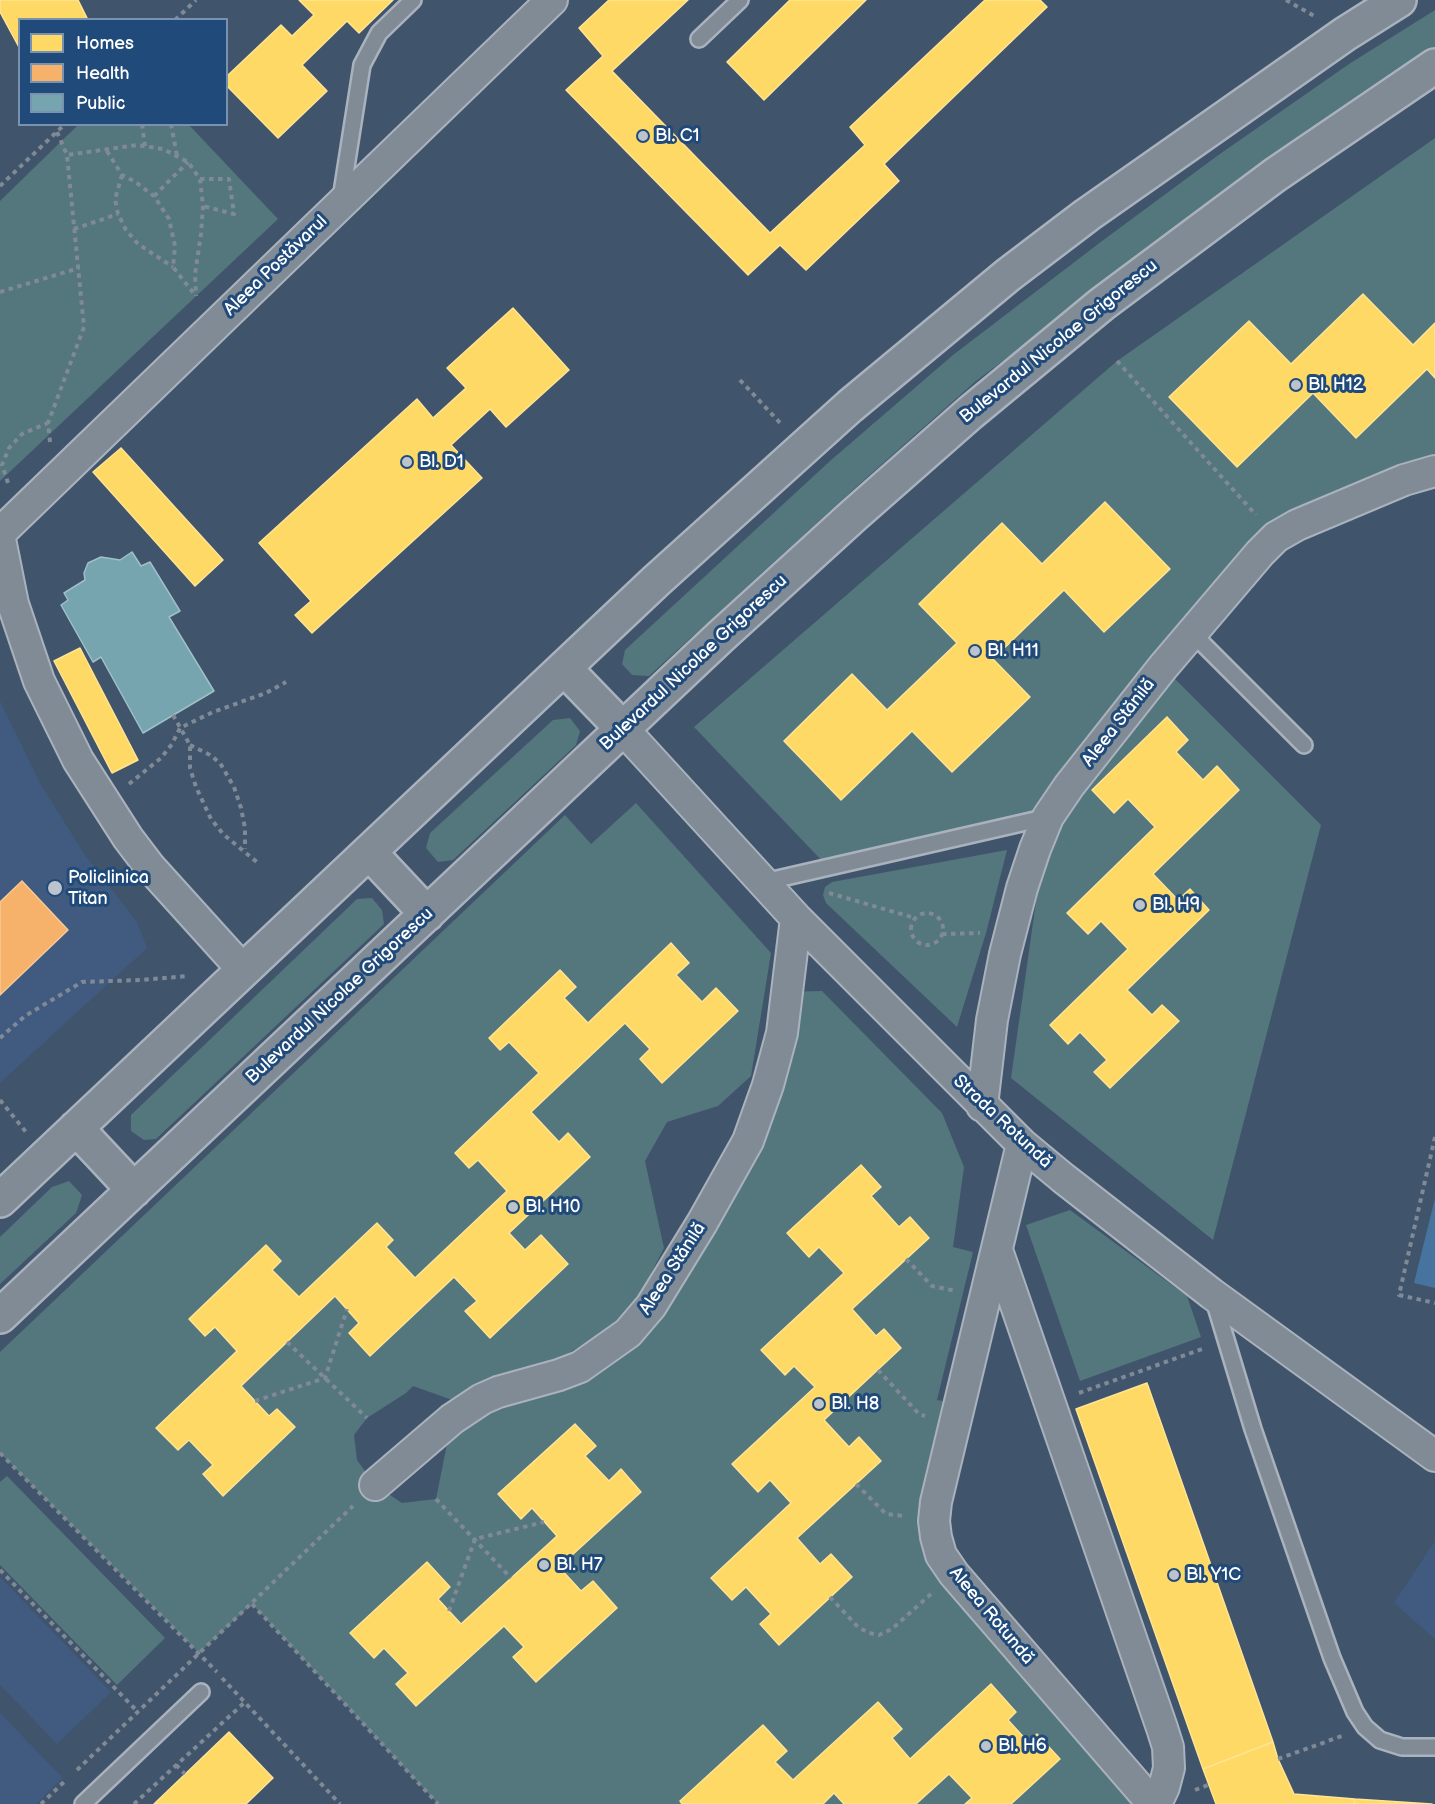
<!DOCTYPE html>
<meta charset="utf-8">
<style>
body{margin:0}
#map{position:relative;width:1435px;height:1804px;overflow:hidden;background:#40546c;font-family:"Balsamiq Sans",sans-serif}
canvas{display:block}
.legend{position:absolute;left:18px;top:18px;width:210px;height:108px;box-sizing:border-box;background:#1f4a7a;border:2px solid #7992af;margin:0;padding:8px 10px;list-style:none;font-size:18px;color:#fff}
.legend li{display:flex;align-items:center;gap:12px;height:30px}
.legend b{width:30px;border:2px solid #7992af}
</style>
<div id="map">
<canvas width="1435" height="1804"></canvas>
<ul class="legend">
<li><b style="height:16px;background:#ffd966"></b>Homes</li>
<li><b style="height:16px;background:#f6b26b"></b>Health</li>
<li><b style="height:16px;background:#76a5af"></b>Public</li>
</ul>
</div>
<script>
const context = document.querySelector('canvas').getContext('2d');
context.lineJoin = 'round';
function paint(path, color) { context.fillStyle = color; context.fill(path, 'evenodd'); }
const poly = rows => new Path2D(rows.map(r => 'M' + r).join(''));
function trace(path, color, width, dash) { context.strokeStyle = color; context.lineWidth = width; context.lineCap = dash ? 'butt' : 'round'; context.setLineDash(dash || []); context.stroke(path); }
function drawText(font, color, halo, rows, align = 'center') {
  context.font = font + ' "Balsamiq Sans",sans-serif'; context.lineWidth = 6; context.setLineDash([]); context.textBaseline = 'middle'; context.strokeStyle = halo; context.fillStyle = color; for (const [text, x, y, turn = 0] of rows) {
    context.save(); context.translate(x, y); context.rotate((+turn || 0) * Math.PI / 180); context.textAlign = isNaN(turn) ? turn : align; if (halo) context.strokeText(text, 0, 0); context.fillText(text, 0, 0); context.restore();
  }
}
paint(poly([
 [0,701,41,785,85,855,137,922,147,948,0,1083],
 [1435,1541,1435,1639,1394,1603],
 [0,1577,111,1692,57,1744,0,1685],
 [0,1713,63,1778,36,1804,0,1804]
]), '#405b7f');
paint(poly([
 [1435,10,1435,55,1125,269,976,381,855,488,649,676,632,675,622,664,625,650,830,461,953,355,1102,241,1217,156,1349,64],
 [79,124,189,125,278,219,0,481,0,201],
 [1435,138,1435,471,1297,525,1164,668,1321,825,1213,1240,1011,1078,1048,817,828,867,694,727,1117,361],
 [570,718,580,731,576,745,453,860,438,862,426,848,430,833,553,720],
 [636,803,771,953,751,1076,718,1106,667,1122,645,1161,664,1248,640,1295,623,1316,594,1338,554,1362,455,1401,413,1386,406,1393,367,1418,354,1435,357,1460,375,1485,402,1503,436,1499,452,1419,482,1399,498,1392,559,1375,580,1367,628,1333,639,1321,702,1223,748,1141,768,1086,782,1033,787,992,822,991,942,1113,964,1167,953,1247,973,1252,937,1400,960,1404,936,1502,934,1521,936,1537,941,1555,965,1587,1153,1804,438,1804,252,1604,199,1653,0,1453,0,1352,565,815,591,844],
 [1007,850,986,933,957,1027,826,903,823,895,825,887,832,882],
 [372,898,382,910,384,924,156,1139,144,1140,131,1131,131,1115,357,899],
 [69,1181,82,1195,76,1213,0,1284,0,1237,52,1187],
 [1070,1210,1187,1296,1201,1337,1080,1381,1026,1225],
 [7,1476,165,1638,117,1685,0,1565,0,1482]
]), '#54767d');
paint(poly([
 [1435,1198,1435,1288,1414,1283]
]), '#46749e');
const homes = poly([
 [0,0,78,0,88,20,20,20,20,49,0,12,0,0],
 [299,0,393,0,359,33,347,21,302,65,327,91,278,138,226,85,226,77,281,25,292,36,314,15,299,0],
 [609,0,688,0,612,71,770,233,865,145,850,127,985,0,1040,0,1047,7,884,164,899,181,806,270,780,245,748,275,566,90,603,56,579,28,609,0],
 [790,0,866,0,764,100,727,62,790,0],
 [1363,294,1413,345,1435,323,1435,378,1427,369,1356,438,1313,393,1237,467,1169,397,1249,321,1291,364,1363,294],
 [513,308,569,370,506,427,490,409,451,445,482,478,312,633,295,615,311,601,259,543,417,399,433,418,466,388,447,368,513,308],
 [121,448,223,560,195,586,93,472,121,448],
 [1105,502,1170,569,1104,632,1064,590,993,659,1030,697,952,772,912,731,841,800,784,741,852,674,887,710,957,643,919,604,1002,523,1042,564,1105,502],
 [80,648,138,760,112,773,54,661,80,648],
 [1167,717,1188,740,1176,752,1203,780,1217,766,1239,790,1153,874,1178,900,1190,889,1209,910,1127,990,1152,1015,1162,1005,1179,1021,1110,1088,1094,1072,1107,1060,1080,1032,1068,1044,1050,1025,1128,949,1101,921,1088,934,1067,913,1155,827,1128,799,1114,813,1092,790,1167,717],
 [671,943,689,963,676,975,702,1002,716,988,738,1011,662,1083,640,1059,650,1049,625,1023,531,1112,559,1142,568,1133,590,1157,509,1233,525,1250,541,1235,568,1264,490,1338,465,1311,477,1301,454,1277,370,1356,349,1333,359,1323,335,1296,241,1386,269,1416,277,1409,295,1427,223,1496,203,1474,213,1465,189,1440,178,1450,156,1428,237,1351,215,1327,205,1336,189,1319,266,1245,281,1261,272,1270,299,1297,377,1223,393,1240,386,1247,415,1278,507,1191,478,1160,469,1168,455,1153,539,1073,509,1042,500,1050,489,1038,560,970,576,987,564,998,588,1023,671,943],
 [861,1165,881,1187,871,1196,899,1227,910,1217,929,1238,852,1309,876,1336,884,1329,901,1348,824,1420,849,1447,859,1437,881,1461,797,1538,820,1564,831,1554,852,1577,779,1645,760,1624,771,1614,746,1587,732,1600,711,1578,791,1503,770,1480,758,1492,732,1464,815,1387,794,1366,785,1375,761,1350,844,1273,819,1247,809,1257,787,1233,861,1165],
 [1147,1383,1273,1742,1203,1769,1076,1409,1147,1383],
 [575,1424,596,1446,585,1456,609,1481,621,1469,641,1492,559,1567,581,1591,593,1581,617,1608,536,1682,513,1657,524,1647,504,1626,416,1706,396,1684,408,1673,384,1648,374,1658,350,1633,427,1562,450,1587,438,1599,461,1624,557,1536,532,1508,521,1519,498,1494,575,1424],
 [991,1684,1016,1712,1008,1720,1028,1742,1037,1734,1060,1759,1011,1804,965,1804,972,1798,949,1774,916,1804,844,1804,834,1793,823,1804,682,1804,680,1801,763,1725,787,1751,775,1762,793,1780,878,1702,902,1729,892,1738,910,1759,991,1684],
 [229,1732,273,1778,246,1804,154,1804,229,1732],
 [1273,1742,1278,1759,1294,1794,1355,1799,1354,1804,1216,1804,1203,1769,1273,1742],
 [1355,1799,1432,1804,1354,1804,1355,1799]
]);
paint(homes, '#ffd966');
trace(homes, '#ffe494', 1.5);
const health = poly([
 [22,881,68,930,0,995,0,902,22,881]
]);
paint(health, '#f6b26b');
trace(health, '#f9c997', 1.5);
const public = poly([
 [132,552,141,566,150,562,180,611,169,617,214,691,143,733,101,657,93,662,61,605,68,600,64,593,85,580,84,573,88,563,101,557,120,560,132,552]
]);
paint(public, '#76a5af');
trace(public, '#9fc0c7', 1.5);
const lane = poly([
 [699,39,740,0],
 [341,199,362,65,379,33,413,0],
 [1192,633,1304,745],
 [764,882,1048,817],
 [1214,1300,1253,1429,1332,1658,1355,1712,1365,1727,1380,1740,1402,1747,1435,1747],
 [83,1804,201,1692]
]);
const street = poly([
 [0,533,552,0],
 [0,539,13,604,39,681,78,760,128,838,150,867,244,971],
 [623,729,796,918,1022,1144,1063,1178,1212,1294,1435,1456],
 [982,1106,992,1020,1005,954,1022,888,1035,849,1048,817,1069,786,1163,667,1260,553,1276,537,1297,525,1404,480,1435,471],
 [1022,1144,936,1502,934,1521,936,1537,941,1555,954,1574,1153,1804],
 [997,1250,1162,1728,1168,1747,1169,1768,1164,1787,1156,1804],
 [375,1485,452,1419,482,1399,498,1392,559,1375,580,1367,628,1333,651,1306,702,1223,748,1141,768,1085,782,1033,796,918]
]);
const secondary = poly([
 [564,668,623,729],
 [369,852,427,914],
 [76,1128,134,1190],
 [0,1200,656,581,850,406,1008,275,1087,215,1345,34,1399,0],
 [0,1316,720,637,854,515,970,413,1102,304,1275,175,1435,66]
]);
trace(lane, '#a9b2bd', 20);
trace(street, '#a9b2bd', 34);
trace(secondary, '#a9b2bd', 38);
trace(poly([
 [1286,0,1316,17],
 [175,20,196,0],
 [142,124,145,146],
 [171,124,177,156],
 [57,132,67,155,137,145,163,149,188,162,200,179,203,206,201,234,195,274,196,296],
 [107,151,122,175,134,181,154,196,169,219,175,246,173,267,195,295],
 [122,175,115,199,118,214,126,230,138,244,173,267],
 [200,179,229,179,234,214,203,206],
 [0,186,65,124],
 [154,196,188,162],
 [74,229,118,214],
 [0,292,79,268],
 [1117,361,1256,515],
 [740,380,782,425],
 [50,442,48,423,84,327,67,155],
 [8,483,2,465,9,448,22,434,48,423],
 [173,715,190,745,190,768,196,787,211,819,223,834,258,863],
 [190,745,210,755,220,763,234,787,241,808,245,828,245,849],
 [129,784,161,758,172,744,180,728,213,712,266,693,286,682],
 [829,893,915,918],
 '911 929a16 16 0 1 1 32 0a16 16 0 1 1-32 0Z',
 [942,934,980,933],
 [0,1038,25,1016,82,982,141,980,188,976],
 [0,1100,26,1132],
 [1435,1137,1399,1295,1435,1303],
 [906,1259,932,1286,956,1291],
 [287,1342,367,1418],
 [878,1370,919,1414,925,1416],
 [1079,1393,1205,1348],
 [255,1401,325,1378,347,1309],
 [0,1453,217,1672],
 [856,1484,886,1514,904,1516],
 [436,1499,511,1578],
 [0,1570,138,1712],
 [830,1597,858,1627,869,1633,879,1635,892,1629,932,1593],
 [252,1604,438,1804],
 [449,1611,475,1539,544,1522],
 [222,1678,340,1804],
 [1278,1759,1342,1736],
 [176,1765,185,1774],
 [77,1770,353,1506],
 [1195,1790,1208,1785],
 [41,1804,65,1781],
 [134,1804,245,1702]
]), '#808a96', 4, [4.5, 4.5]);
trace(lane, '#818b96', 15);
trace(street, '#818b96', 30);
trace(secondary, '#818b96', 33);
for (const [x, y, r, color] of [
 [643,136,6,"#bcc3cc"],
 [1296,385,6,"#bcc3cc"],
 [407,462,6,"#bcc3cc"],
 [975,651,6,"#bcc3cc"],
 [55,888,8,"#bcc3cc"],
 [1140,905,6,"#bcc3cc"],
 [513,1207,6,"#bcc3cc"],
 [819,1404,6,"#bcc3cc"],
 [544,1565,6,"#bcc3cc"],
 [1174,1575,6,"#bcc3cc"],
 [986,1746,6,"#bcc3cc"]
]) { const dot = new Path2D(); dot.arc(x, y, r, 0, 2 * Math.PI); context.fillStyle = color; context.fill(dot); trace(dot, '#1f4a7a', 2); }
drawText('18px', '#fff', '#1f4a7a', [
 ["Bl. C1",655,136],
 ["Bl. H12",1308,385],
 ["Bl. D1",419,462],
 ["Bl. H11",987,651],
 ["Policlinica",68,878],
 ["Titan",68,899],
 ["Bl. H9",1152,905],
 ["Bl. H10",525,1207],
 ["Bl. H8",831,1404],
 ["Bl. H7",556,1565],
 ["Bl. Y1C",1186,1575],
 ["Bl. H6",998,1746]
], 'left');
drawText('18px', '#fff', '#1f4a7a', [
 ["Aleea Postăvarul",276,266,-44],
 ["Bulevardul Nicolae Grigorescu",1059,342,-39],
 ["Bulevardul Nicolae Grigorescu",694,663,-43],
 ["Aleea Stănilă",1119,723,-52],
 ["Bulevardul Nicolae Grigorescu",340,996,-43],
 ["Strada Rotundă",1002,1122,43],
 ["Aleea Stănilă",673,1269,-57],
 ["Aleea Rotundă",991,1616,50]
]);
</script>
